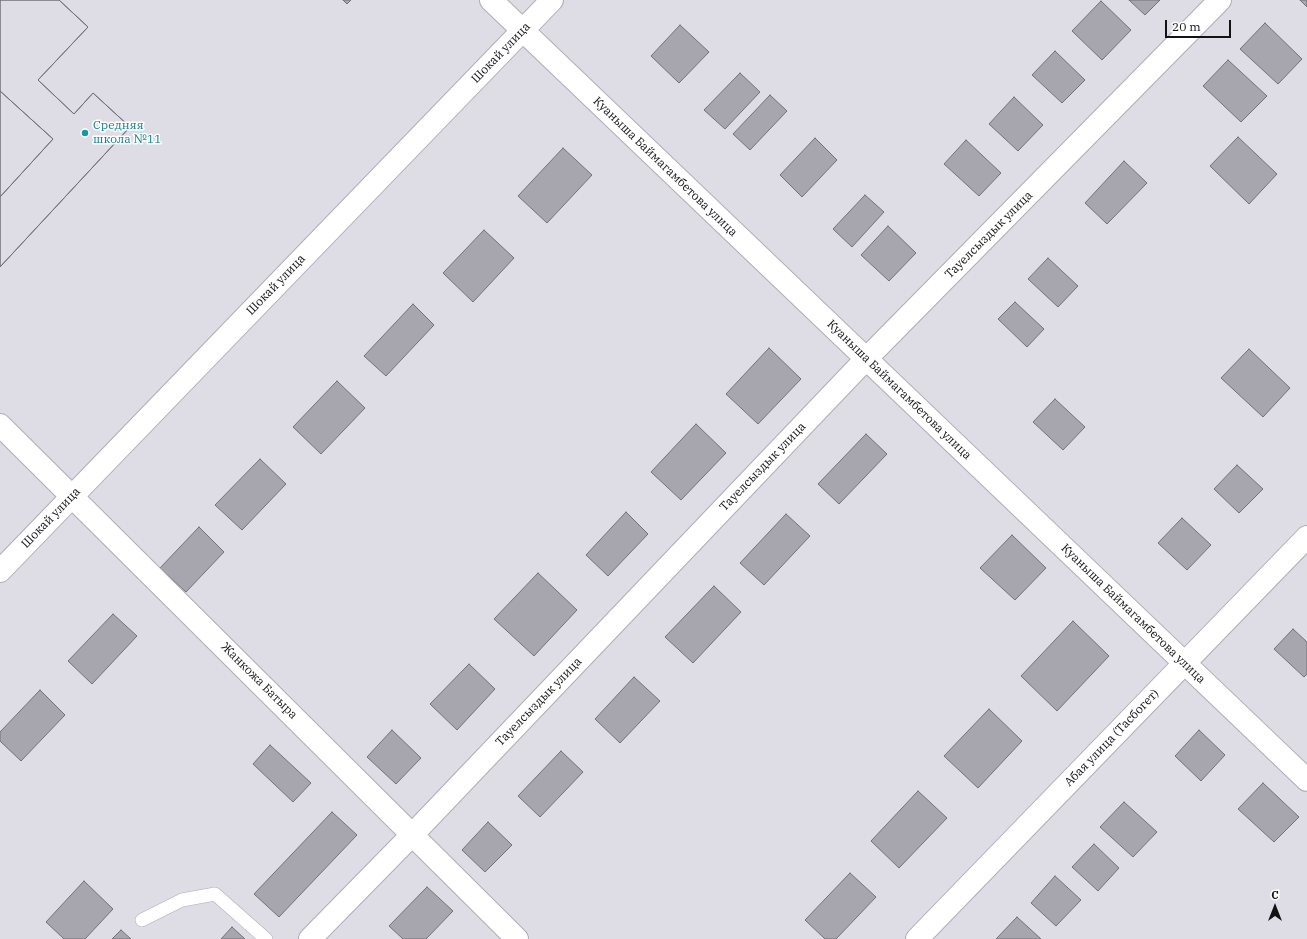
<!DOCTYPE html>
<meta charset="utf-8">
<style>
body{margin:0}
#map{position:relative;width:1307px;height:939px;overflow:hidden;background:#dedde6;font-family:"IBM Plex Serif",serif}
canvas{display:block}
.north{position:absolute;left:1255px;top:887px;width:40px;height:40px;-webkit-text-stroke:3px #fff;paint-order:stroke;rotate:0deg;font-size:11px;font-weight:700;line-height:16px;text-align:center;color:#131316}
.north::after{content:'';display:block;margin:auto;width:14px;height:18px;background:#131316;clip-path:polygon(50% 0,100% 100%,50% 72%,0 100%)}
.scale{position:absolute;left:1165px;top:20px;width:66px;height:18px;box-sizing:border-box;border:2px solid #131316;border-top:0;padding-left:5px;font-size:12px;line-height:14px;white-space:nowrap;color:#131316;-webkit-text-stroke:3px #fff;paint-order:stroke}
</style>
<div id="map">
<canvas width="1307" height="939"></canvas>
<div class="north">С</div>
<div class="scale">20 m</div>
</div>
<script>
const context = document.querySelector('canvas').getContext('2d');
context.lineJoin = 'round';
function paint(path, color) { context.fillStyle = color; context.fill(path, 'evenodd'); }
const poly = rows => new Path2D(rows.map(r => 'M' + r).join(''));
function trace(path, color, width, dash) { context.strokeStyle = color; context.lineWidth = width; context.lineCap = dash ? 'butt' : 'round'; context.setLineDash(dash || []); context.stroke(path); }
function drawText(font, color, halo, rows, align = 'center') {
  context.font = font + ' "IBM Plex Serif",serif'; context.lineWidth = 3; context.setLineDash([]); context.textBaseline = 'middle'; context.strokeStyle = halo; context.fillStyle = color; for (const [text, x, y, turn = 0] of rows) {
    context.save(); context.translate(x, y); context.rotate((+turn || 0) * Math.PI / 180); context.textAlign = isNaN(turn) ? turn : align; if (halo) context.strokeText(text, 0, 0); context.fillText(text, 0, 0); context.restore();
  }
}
const building = poly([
 [0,0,59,0,88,27,38,80,74,114,93,93,130,127,0,267,0,197,53,139,0,91,0,0],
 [0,0,59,0,88,27,38,80,74,114,93,93,130,127,0,267,0,0],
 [343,0,351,0,347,4,343,0],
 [1129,0,1160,0,1145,15,1129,0],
 [1300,0,1307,0,1307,7,1300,0],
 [1101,1,1131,30,1102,60,1072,31,1101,1],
 [1265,23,1302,59,1278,84,1240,49,1265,23],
 [680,25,709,52,679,83,651,56,680,25],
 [1055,51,1085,80,1062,103,1032,75,1055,51],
 [1228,60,1267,96,1241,122,1203,86,1228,60],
 [740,73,760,92,725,129,704,110,740,73],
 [0,91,53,139,0,197,0,91],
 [770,95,787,111,750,150,733,134,770,95],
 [1014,97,1043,125,1018,151,989,124,1014,97],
 [1238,137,1277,174,1249,204,1210,166,1238,137],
 [815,138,837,160,802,197,780,175,815,138],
 [966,140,1001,173,979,196,944,164,966,140],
 [563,148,592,175,547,223,518,196,563,148],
 [1124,161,1147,183,1107,224,1085,203,1124,161],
 [865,195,884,212,852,247,833,229,865,195],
 [888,226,916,253,889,281,861,255,888,226],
 [484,230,514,258,473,302,443,273,484,230],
 [1048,258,1078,286,1058,307,1028,279,1048,258],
 [1015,302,1044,329,1027,347,998,319,1015,302],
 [413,304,434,325,386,376,364,356,413,304],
 [769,348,801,379,758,424,726,394,769,348],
 [1249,349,1290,388,1263,417,1221,378,1249,349],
 [337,381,365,408,321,454,293,427,337,381],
 [1055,399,1085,427,1063,450,1033,422,1055,399],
 [696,424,726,453,681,500,651,472,696,424],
 [866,434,887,454,839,504,818,484,866,434],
 [260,459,286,484,242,530,215,505,260,459],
 [1237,465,1263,489,1239,513,1214,489,1237,465],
 [626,512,648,534,608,576,586,555,626,512],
 [786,514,810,536,764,585,740,563,786,514],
 [1182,518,1211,545,1187,570,1158,543,1182,518],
 [199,527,224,552,186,592,160,568,199,527],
 [1012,535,1046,568,1015,600,980,568,1012,535],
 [538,573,577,610,534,656,494,619,538,573],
 [714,586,741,612,693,663,665,637,714,586],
 [113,614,137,636,92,684,68,661,113,614],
 [1073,621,1109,656,1057,711,1021,676,1073,621],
 [1293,629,1307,642,1307,674,1304,677,1274,649,1293,629],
 [469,664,495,689,457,730,430,704,469,664],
 [634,677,660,701,620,743,595,719,634,677],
 [40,690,65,715,21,761,0,741,0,732,40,690],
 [989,709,1022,741,978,788,944,756,989,709],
 [392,730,421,758,396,784,367,757,392,730],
 [1199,730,1225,755,1201,781,1175,756,1199,730],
 [270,745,311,783,293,802,253,764,270,745],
 [561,751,583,772,540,817,518,796,561,751],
 [1263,783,1299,817,1274,842,1238,809,1263,783],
 [918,791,947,818,899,868,871,841,918,791],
 [1124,802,1157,832,1133,857,1100,827,1124,802],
 [332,812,357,835,279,917,254,894,332,812],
 [488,822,512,845,485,872,462,850,488,822],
 [1094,844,1119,868,1098,891,1072,867,1094,844],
 [850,873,876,897,836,939,825,939,805,920,850,873],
 [1055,876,1081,900,1056,926,1031,903,1055,876],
 [84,881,113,909,85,939,64,939,46,922,84,881],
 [427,887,453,911,426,939,403,939,389,926,427,887],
 [1017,917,1041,939,996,939,1017,917],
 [232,927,245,939,221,939,232,927],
 [121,930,131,939,112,939,121,930]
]);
paint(building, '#a7a6ae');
trace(building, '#727179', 1);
const service = poly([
 [142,920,182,900,215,894,266,939]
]);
const minor = poly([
 [491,0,1307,780],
 [0,425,517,939],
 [0,571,552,0],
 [310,939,413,834,866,359,1220,0],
 [917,939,1307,537]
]);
trace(service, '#aeadb5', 14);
trace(minor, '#aeadb5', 24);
trace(service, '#fff', 13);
trace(minor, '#fff', 22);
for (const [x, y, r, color] of [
 [85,133,4,"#0f9aa8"]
]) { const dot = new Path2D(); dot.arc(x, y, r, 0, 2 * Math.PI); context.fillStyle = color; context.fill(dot); trace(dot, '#fff', 1.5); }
drawText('12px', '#131316', '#fff', [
 ["Шокай улица",501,53,-46],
 ["Куаныша Баймагамбетова улица",665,167,44],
 ["Тауелсыздык улица",989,235,-45],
 ["Шокай улица",276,285,-46],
 ["Куаныша Баймагамбетова улица",899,390,44],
 ["Тауелсыздык улица",763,467,-46],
 ["Шокай улица",51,518,-46],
 ["Куаныша Баймагамбетова улица",1133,614,44],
 ["Жанкожа Батыра",259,681,45],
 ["Тауелсыздык улица",539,702,-46],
 ["Абая улица (Тасбогет)",1112,738,-46]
]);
drawText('12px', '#0d838f', '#fff', [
 ["Средняя",93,126],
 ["школа №11",93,140]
], 'left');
</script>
